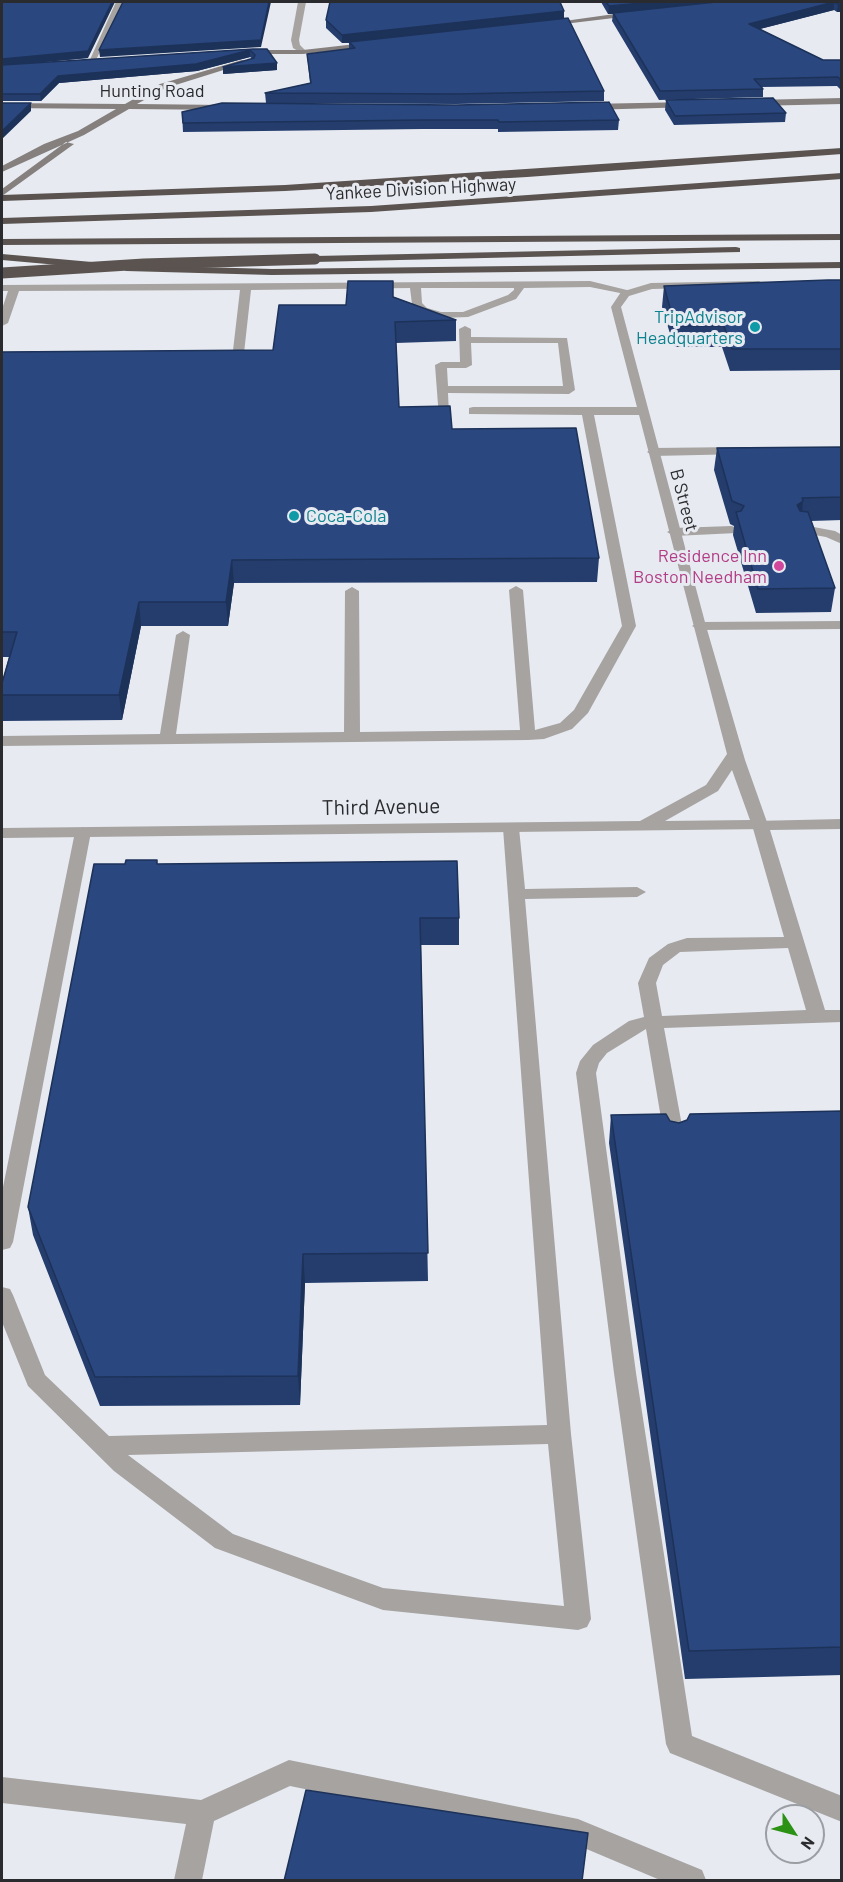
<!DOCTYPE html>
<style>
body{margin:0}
#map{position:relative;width:843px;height:1882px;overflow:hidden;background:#e7eaf1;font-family:Barlow,sans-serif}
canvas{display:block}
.frame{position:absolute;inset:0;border:3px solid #2a2b2e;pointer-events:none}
.north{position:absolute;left:765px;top:1804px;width:60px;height:60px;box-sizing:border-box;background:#e7eaf1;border:2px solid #9b9ea3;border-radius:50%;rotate:126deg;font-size:16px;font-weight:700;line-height:24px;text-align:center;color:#2a2b2e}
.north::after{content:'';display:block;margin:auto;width:21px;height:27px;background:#2c9216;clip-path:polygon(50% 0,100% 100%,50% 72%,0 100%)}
</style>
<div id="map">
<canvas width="843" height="1882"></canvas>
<div class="frame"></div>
<div class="north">N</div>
</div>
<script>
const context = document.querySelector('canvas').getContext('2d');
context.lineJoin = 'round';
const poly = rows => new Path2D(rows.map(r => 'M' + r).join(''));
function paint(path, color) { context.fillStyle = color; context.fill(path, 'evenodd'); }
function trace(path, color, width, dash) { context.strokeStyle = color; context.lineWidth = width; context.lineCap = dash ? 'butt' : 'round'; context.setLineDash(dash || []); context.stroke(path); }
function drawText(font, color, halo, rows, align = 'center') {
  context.font = font + ' Barlow,sans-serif'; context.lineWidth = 6; context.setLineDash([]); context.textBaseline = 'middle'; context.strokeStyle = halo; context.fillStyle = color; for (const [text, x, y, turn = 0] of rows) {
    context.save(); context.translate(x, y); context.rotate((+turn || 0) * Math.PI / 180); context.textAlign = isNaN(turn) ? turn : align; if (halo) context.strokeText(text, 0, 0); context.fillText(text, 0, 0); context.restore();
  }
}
paint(poly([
 [590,281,635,292,630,295,590,287,524,288,516,299,468,317,440,318,419,312,412,304,410,288,251,290,243,362,237,365,225,365,219,362,232,359,240,290,19,291,8,323,2,326,2,309,8,291,2,291,2,285,590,281],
 [421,288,514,288,514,290,508,295,463,312,441,312,427,308,422,303,421,288],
 [465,326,471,329,471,337,567,338,575,390,569,394,448,393,449,415,439,418,435,365,441,362,460,362,459,329,465,326],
 [471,343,558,343,563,386,448,386,447,368,466,368,472,365,471,343],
 [473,407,642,407,648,411,642,415,594,415,636,626,588,713,572,729,544,739,528,740,2,746,2,736,160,734,176,635,183,631,190,635,176,734,344,732,345,591,352,587,359,591,360,732,520,730,509,590,516,586,523,590,535,730,560,723,574,710,622,626,582,415,469,414,469,408,473,407],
 [741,447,745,448,745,454,653,456,647,452,653,448,741,447],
 [803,525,835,531,842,535,842,544,826,537,798,532,796,529,803,525],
 [732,526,739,530,737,533,674,536,667,532,674,528,732,526],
 [842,621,842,629,699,630,692,626,699,622,842,621],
 [842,819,842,829,770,830,825,1010,842,1010,842,1022,664,1028,685,1142,682,1147,675,1149,668,1147,665,1142,646,1029,607,1053,599,1063,596,1073,636,1373,692,1736,842,1796,842,1822,670,1753,666,1744,614,1373,576,1073,580,1061,593,1045,629,1021,644,1017,638,983,649,958,668,944,687,938,784,937,752,825,754,821,842,819],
 [788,948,806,1010,662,1016,656,983,663,965,680,952,788,948],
 [511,823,519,828,525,889,637,887,646,892,637,897,525,899,571,1434,591,1619,587,1627,578,1630,383,1610,215,1548,114,1471,28,1386,2,1322,2,1287,10,1289,13,1295,45,1375,109,1436,547,1425,503,828,511,823],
 [548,1444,564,1606,383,1588,233,1534,128,1455,548,1444],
 [83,827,91,832,13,1242,10,1248,2,1250,2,1192,75,832,83,827],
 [289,1760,578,1819,702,1870,706,1880,660,1880,577,1845,290,1786,214,1821,202,1880,174,1880,186,1824,2,1803,2,1777,201,1800,289,1760]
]), '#a6a3a1');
paint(poly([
 [116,2,124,2,95,62,88,64,116,2],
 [298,2,306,2,299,40,300,45,307,52,303,54,293,48,291,40,298,2],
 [759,281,764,284,763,286,652,289,629,296,621,307,706,626,745,760,768,825,766,829,2,838,2,828,640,821,706,785,727,754,611,307,621,292,651,283,759,281],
 [732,770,750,820,665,821,718,791,732,770]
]), '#a6a3a1');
paint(poly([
 [636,11,639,15,547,26,543,24,636,11],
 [374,42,377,46,303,54,246,54,242,52,246,50,303,50,374,42],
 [242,60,249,62,166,88,137,104,225,105,228,110,129,109,84,135,2,172,2,166,44,144,78,131,116,109,2,108,2,103,125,104,160,84,242,60],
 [842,98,842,104,753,106,749,103,753,100,842,98],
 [690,102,693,107,588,110,584,107,588,104,690,102],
 [66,142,74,144,2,196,2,189,66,142]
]), '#85807e');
paint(poly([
 [842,148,842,154,527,177,285,191,2,201,2,195,285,185,842,148],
 [842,173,842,179,371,212,2,224,2,218,371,206,842,173],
 [842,234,842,240,2,245,2,239,842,234],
 [736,247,740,248,740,252,315,262,310,259,315,256,736,247],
 [2,254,92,262,97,265,92,268,2,260,2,254],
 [842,262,842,268,272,275,126,271,121,268,126,265,272,269,842,262]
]), '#5a5350');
trace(poly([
 [2,273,144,264,315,259]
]), '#5a5350', 11);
paint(poly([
 [2,2,88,58,21,64,253,49,277,70,223,74,253,59,250,57,197,71,59,83,41,101,2,101],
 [601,2,842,2,842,12,837,12,834,10,760,29,823,60,842,60,842,91,837,86,762,87,763,89,763,97,659,100,612,21,613,14,608,14],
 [564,11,564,18,604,91,604,101,456,104,266,103,265,93,310,83,307,54,349,49,349,43,342,43,326,28,326,20],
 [666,100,786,113,785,122,674,125,665,110],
 [182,112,619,120,618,130,498,132,498,129,423,129,183,132],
 [842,280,842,370,730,371,722,347,674,347,662,307,664,286],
 [394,297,456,320,456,341,396,343,399,407,452,429,599,558,597,582,234,583,228,626,141,626,122,720,2,721,2,683,9,657,2,657,2,352,273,350,346,305],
 [842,447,842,520,811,521,835,588,831,612,756,613,733,535,734,526,730,524,714,470,717,448],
 [125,864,157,864,459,918,459,945,421,945,428,1281,305,1283,300,1405,100,1406,33,1235,28,1207],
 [842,1111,842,1675,685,1679,609,1143,611,1115,670,1121,679,1123]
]), '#243d6d');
paint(poly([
 [112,2,115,2,88,58,2,66,2,59],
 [269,2,271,2,261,47,100,57,99,50],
 [653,2,724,2,608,14,609,6],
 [834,2,834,10,748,32,749,24],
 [838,4,842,4,842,12,837,12],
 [564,11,564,19,342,43,342,35],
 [250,50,250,57,197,71,59,83,41,101,40,94,58,76],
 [277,63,277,70,223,74,223,67],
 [31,103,31,111,2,139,2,131],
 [803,501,801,524,797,505],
 [232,560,234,583,228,626,226,602],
 [139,602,141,626,122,720,119,695],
 [303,1254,305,1283,300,1405,298,1376]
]), '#1d3259');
const building = poly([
 [2,2,112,2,88,51,2,59,2,2],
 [123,2,269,2,261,40,99,50,123,2],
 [330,2,560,2,564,11,342,35,326,20,330,2],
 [606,2,653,2,609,6,606,2],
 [716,2,842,2,842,4,838,4,834,2,749,24,823,60,842,60,842,81,838,77,754,79,763,89,660,91,613,13,716,2],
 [568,18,604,91,456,94,265,93,311,83,307,54,355,48,349,42,568,18],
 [253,49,267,49,277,63,223,67,254,58,255,55,250,50,196,64,58,76,40,94,2,94,2,65,253,49],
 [773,98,786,113,675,116,666,100,773,98],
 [609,102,619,120,499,122,498,120,423,120,183,123,182,112,222,103,456,105,609,102],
 [2,103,31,103,2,131,2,103],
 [828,280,842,280,842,349,732,349,724,326,675,326,664,286,828,280],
 [348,281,393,281,393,297,456,320,395,322,399,407,450,406,452,429,576,428,599,558,232,560,226,602,139,602,119,695,2,695,2,683,17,632,2,632,2,352,273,350,279,305,346,305,348,281],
 [842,447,842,497,802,498,803,501,797,505,800,511,808,512,835,588,758,589,736,512,741,511,744,506,732,501,717,448,842,447],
 [126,860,157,860,157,864,457,861,459,918,420,918,428,1253,303,1254,298,1376,95,1377,28,1207,94,864,125,864,126,860],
 [842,1111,842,1647,689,1651,611,1115,666,1114,670,1121,679,1123,687,1120,690,1114,842,1111],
 [306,1790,588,1833,582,1881,284,1881,306,1790]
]);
paint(building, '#2a477f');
trace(building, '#1d3259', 1.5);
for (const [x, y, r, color] of [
 [755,327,6,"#0f9aa8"],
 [294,516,6,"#0f9aa8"],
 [779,566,6,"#d1479c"]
]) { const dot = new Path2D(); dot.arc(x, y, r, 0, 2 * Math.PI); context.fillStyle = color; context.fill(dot); trace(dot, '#e7eaf1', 2); }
drawText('18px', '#2a2b2e', '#e7eaf1', [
 ["Hunting Road",152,91],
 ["Yankee Division Highway",421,189,-3],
 ["B Street",684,500,75]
]);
drawText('18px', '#0d838f', '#e7eaf1', [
 ["TripAdvisor",743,317],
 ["Headquarters",743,338],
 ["Coca-Cola",306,516,"left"]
], 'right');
drawText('18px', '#b23c85', '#e7eaf1', [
 ["Residence Inn",767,556],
 ["Boston Needham",767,577]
], 'right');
drawText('21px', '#2a2b2e', '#e7eaf1', [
 ["Third Avenue",381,807,-1]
]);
</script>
